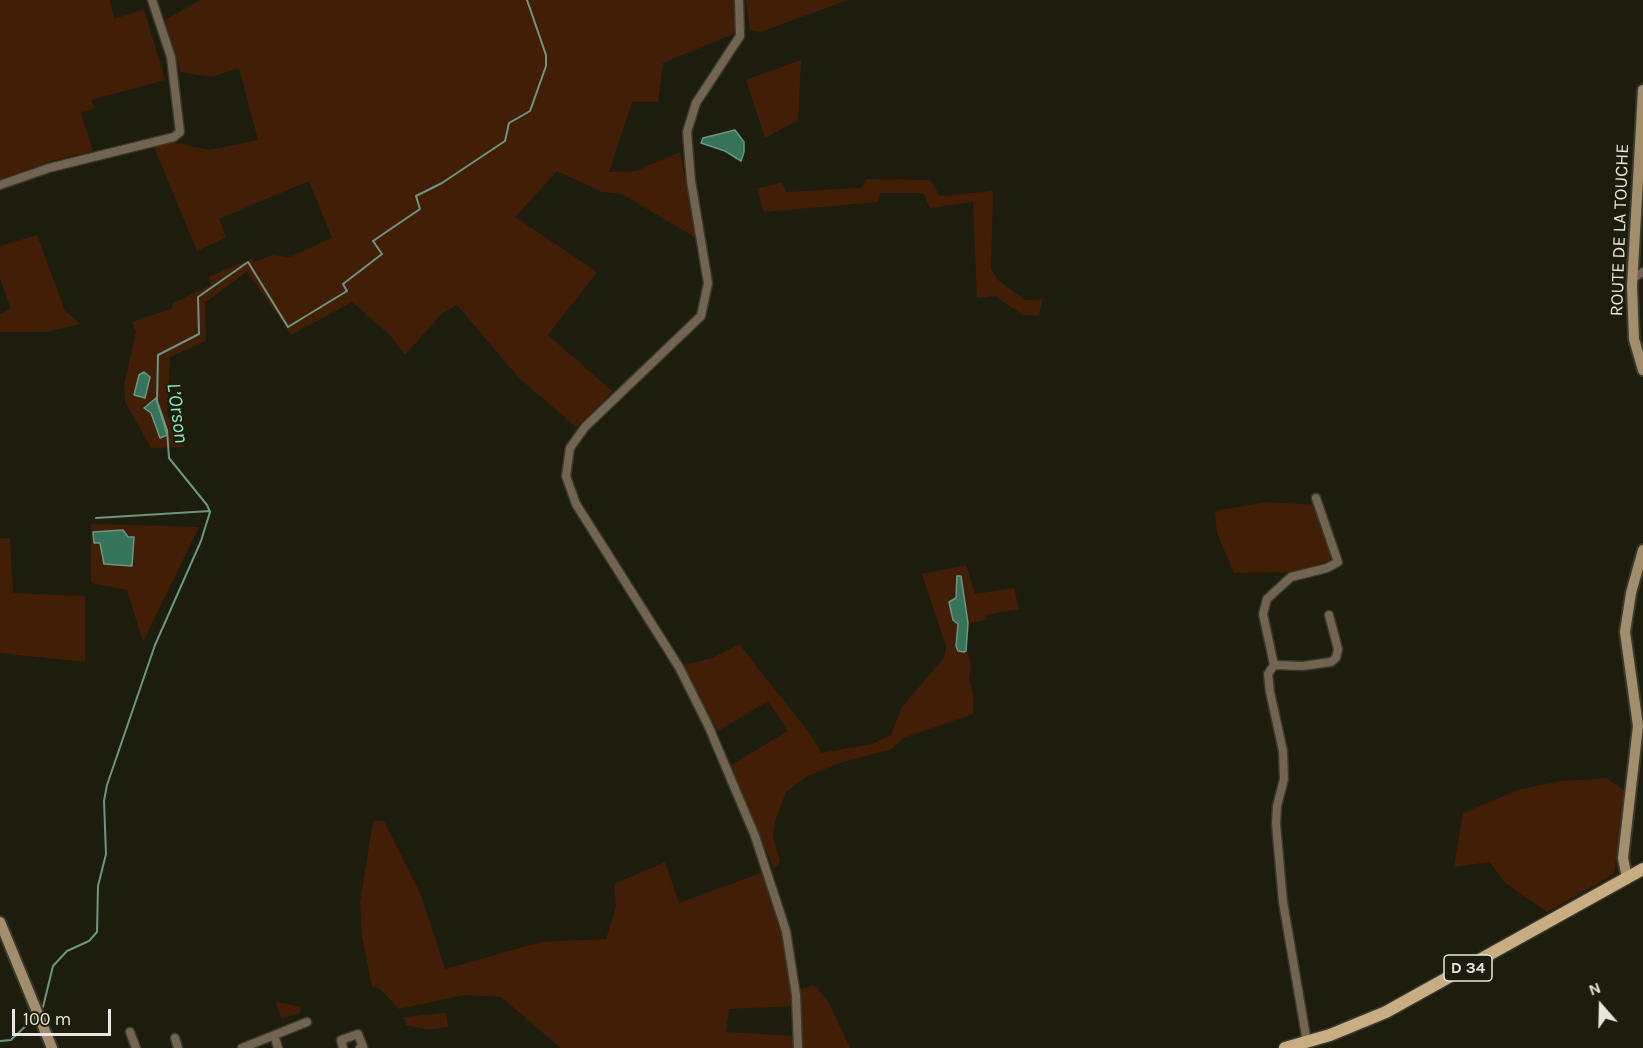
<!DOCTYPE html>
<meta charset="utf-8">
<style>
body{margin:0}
#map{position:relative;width:1643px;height:1048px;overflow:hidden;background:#1d1d0e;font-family:Karla,sans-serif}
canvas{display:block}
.north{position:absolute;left:1571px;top:976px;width:60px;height:60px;-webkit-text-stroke:4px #1d1d0e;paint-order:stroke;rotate:340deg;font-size:16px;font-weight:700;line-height:24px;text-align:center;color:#e7e7de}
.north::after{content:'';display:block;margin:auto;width:21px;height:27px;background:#e7e7de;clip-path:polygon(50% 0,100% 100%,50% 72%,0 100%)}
.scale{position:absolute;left:12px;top:1009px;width:99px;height:27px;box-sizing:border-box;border:3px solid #e7e7de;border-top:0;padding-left:8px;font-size:18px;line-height:21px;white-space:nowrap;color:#e7e7de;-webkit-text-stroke:4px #1d1d0e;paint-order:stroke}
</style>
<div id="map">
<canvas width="1643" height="1048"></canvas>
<div class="north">N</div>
<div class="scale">100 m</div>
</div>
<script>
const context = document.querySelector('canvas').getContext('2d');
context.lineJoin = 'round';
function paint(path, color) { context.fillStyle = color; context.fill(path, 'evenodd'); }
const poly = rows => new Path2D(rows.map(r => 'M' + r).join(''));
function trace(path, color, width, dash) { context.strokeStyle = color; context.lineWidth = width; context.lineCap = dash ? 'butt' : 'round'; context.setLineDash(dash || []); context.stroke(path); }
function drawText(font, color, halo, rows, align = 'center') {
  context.font = font + ' Karla,sans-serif'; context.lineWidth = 4.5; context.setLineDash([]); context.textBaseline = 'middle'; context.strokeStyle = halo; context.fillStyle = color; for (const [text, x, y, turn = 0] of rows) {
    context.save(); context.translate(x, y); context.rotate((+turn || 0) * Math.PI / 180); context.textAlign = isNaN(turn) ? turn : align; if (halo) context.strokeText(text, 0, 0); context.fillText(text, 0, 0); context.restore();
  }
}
paint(poly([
 [0,0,110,0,114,19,144,9,165,80,91,100,95,108,81,113,93,151,47,162,0,179],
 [200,0,735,0,736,30,731,35,663,63,658,102,632,102,609,172,636,171,680,152,696,238,622,194,602,192,557,171,515,217,597,272,548,335,613,392,576,427,519,378,457,305,442,313,405,355,390,335,352,302,291,335,247,271,205,303,206,341,170,357,167,414,185,447,151,448,125,402,124,385,136,332,132,322,173,308,172,304,211,285,208,277,253,258,254,262,272,255,290,257,332,238,309,181,219,219,226,237,197,251,154,147,167,141,209,150,258,140,239,68,211,77,181,72,165,20],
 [746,0,848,0,760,32,750,30],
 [801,60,798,120,765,138,746,80],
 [867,179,930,180,940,196,993,191,991,269,998,280,1025,300,1042,299,1039,316,1023,315,995,296,977,298,973,202,930,208,923,193,880,193,878,202,764,212,757,189,782,182,786,192,861,188],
 [37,235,65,311,81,324,45,332,0,332,0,314,11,309,0,278,0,246],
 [1266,502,1316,505,1335,558,1295,572,1234,573,1217,533,1215,511],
 [91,524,199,527,143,642,127,590,91,583],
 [0,538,10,538,13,593,85,596,85,662,0,653],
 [966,565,975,594,1014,588,1019,609,986,615,987,620,969,623,967,649,971,666,969,678,973,694,973,714,903,738,892,749,840,763,807,776,786,792,775,821,773,837,780,862,774,869,731,765,788,731,768,701,718,731,684,665,712,658,739,644,811,735,821,753,872,744,891,735,902,707,944,658,946,646,922,574],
 [1606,778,1624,790,1614,874,1547,912,1504,882,1490,862,1454,867,1463,813,1521,789,1562,781],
 [373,821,384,821,421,895,445,969,541,942,606,939,616,907,614,884,665,862,679,903,764,872,782,928,794,1006,729,1009,726,1032,795,1036,795,1048,561,1048,501,997,464,995,399,1009,379,988,372,987,362,936,360,903],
 [814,985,828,1001,850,1048,802,1048,801,989],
 [277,1002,301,1007,300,1013,282,1019,276,1004],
 [446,1013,448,1027,428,1030,406,1025,404,1017]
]), '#421e07');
const water = poly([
 [735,130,744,142,744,152,741,161,725,151,701,143,703,138,735,130],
 [144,372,150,377,145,398,134,395,139,375,144,372],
 [156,398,167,435,160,438,151,413,144,408,156,398],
 [123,530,128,537,134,537,132,566,104,564,100,543,94,543,93,532,123,530],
 [957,576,961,576,968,623,966,651,964,652,958,651,956,646,958,624,953,620,949,602,956,598,957,576]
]);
paint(water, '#35745b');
trace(water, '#6a9682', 1.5);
trace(poly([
 [96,518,210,511],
 [43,1007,53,966,67,951,89,941,97,932,98,886,106,854,104,801,107,785,155,645,201,541,210,512,207,505,169,458,167,430,157,401,158,355,199,334,198,297,248,262,288,327,347,291,343,284,382,254,373,241,420,209,416,196,442,183,505,141,509,123,530,111,546,66,546,55,527,0],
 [0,1041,11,1040,33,1019]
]), '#6a9682', 2);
const street = poly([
 [739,0,740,36,696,103,687,132,691,181,708,283,701,316,585,427,570,448,566,476,576,504,679,667,708,725,755,836,786,931,796,995,798,1048],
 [0,185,49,168,174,137,180,132,171,57,152,0],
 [1633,278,1643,272],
 [1274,665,1303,666,1331,662,1336,658,1338,649,1329,615],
 [130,1032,136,1048],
 [274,1035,278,1048],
 [175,1038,178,1048],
 [1307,1042,1283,902,1276,824,1277,806,1284,779,1283,751,1270,692,1268,674,1274,665,1263,614,1267,599,1291,577,1327,568,1338,562,1316,498],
 [242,1048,307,1022],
 [343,1048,341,1040,358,1034,363,1047,360,1048]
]);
const secondary = poly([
 [1643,90,1632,286,1634,339,1643,370],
 [1627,878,1623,858,1638,726,1625,632,1631,593,1643,550],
 [0,922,52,1048]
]);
const primary = poly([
 [1285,1048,1330,1035,1386,1012,1643,869]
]);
trace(street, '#39392b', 11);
trace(secondary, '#39392b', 14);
trace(primary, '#39392b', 15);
trace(street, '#716450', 8);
trace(secondary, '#a28d6c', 10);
trace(primary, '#c8ad82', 12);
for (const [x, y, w] of [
 [1468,968,48]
]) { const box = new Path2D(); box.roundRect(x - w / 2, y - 13, w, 26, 4.5); context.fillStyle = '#1d1d0e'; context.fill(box); trace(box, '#e7e7de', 1.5); }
drawText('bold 16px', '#e7e7de', null, [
 ["D 34",1468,968]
]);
drawText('18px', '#e7e7de', '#1d1d0e', [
 ["ROUTE DE LA TOUCHE",1620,230,-88]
]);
drawText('italic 20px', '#87e6be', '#1d1d0e', [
 ["L’Orson",177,413,82]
]);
</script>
